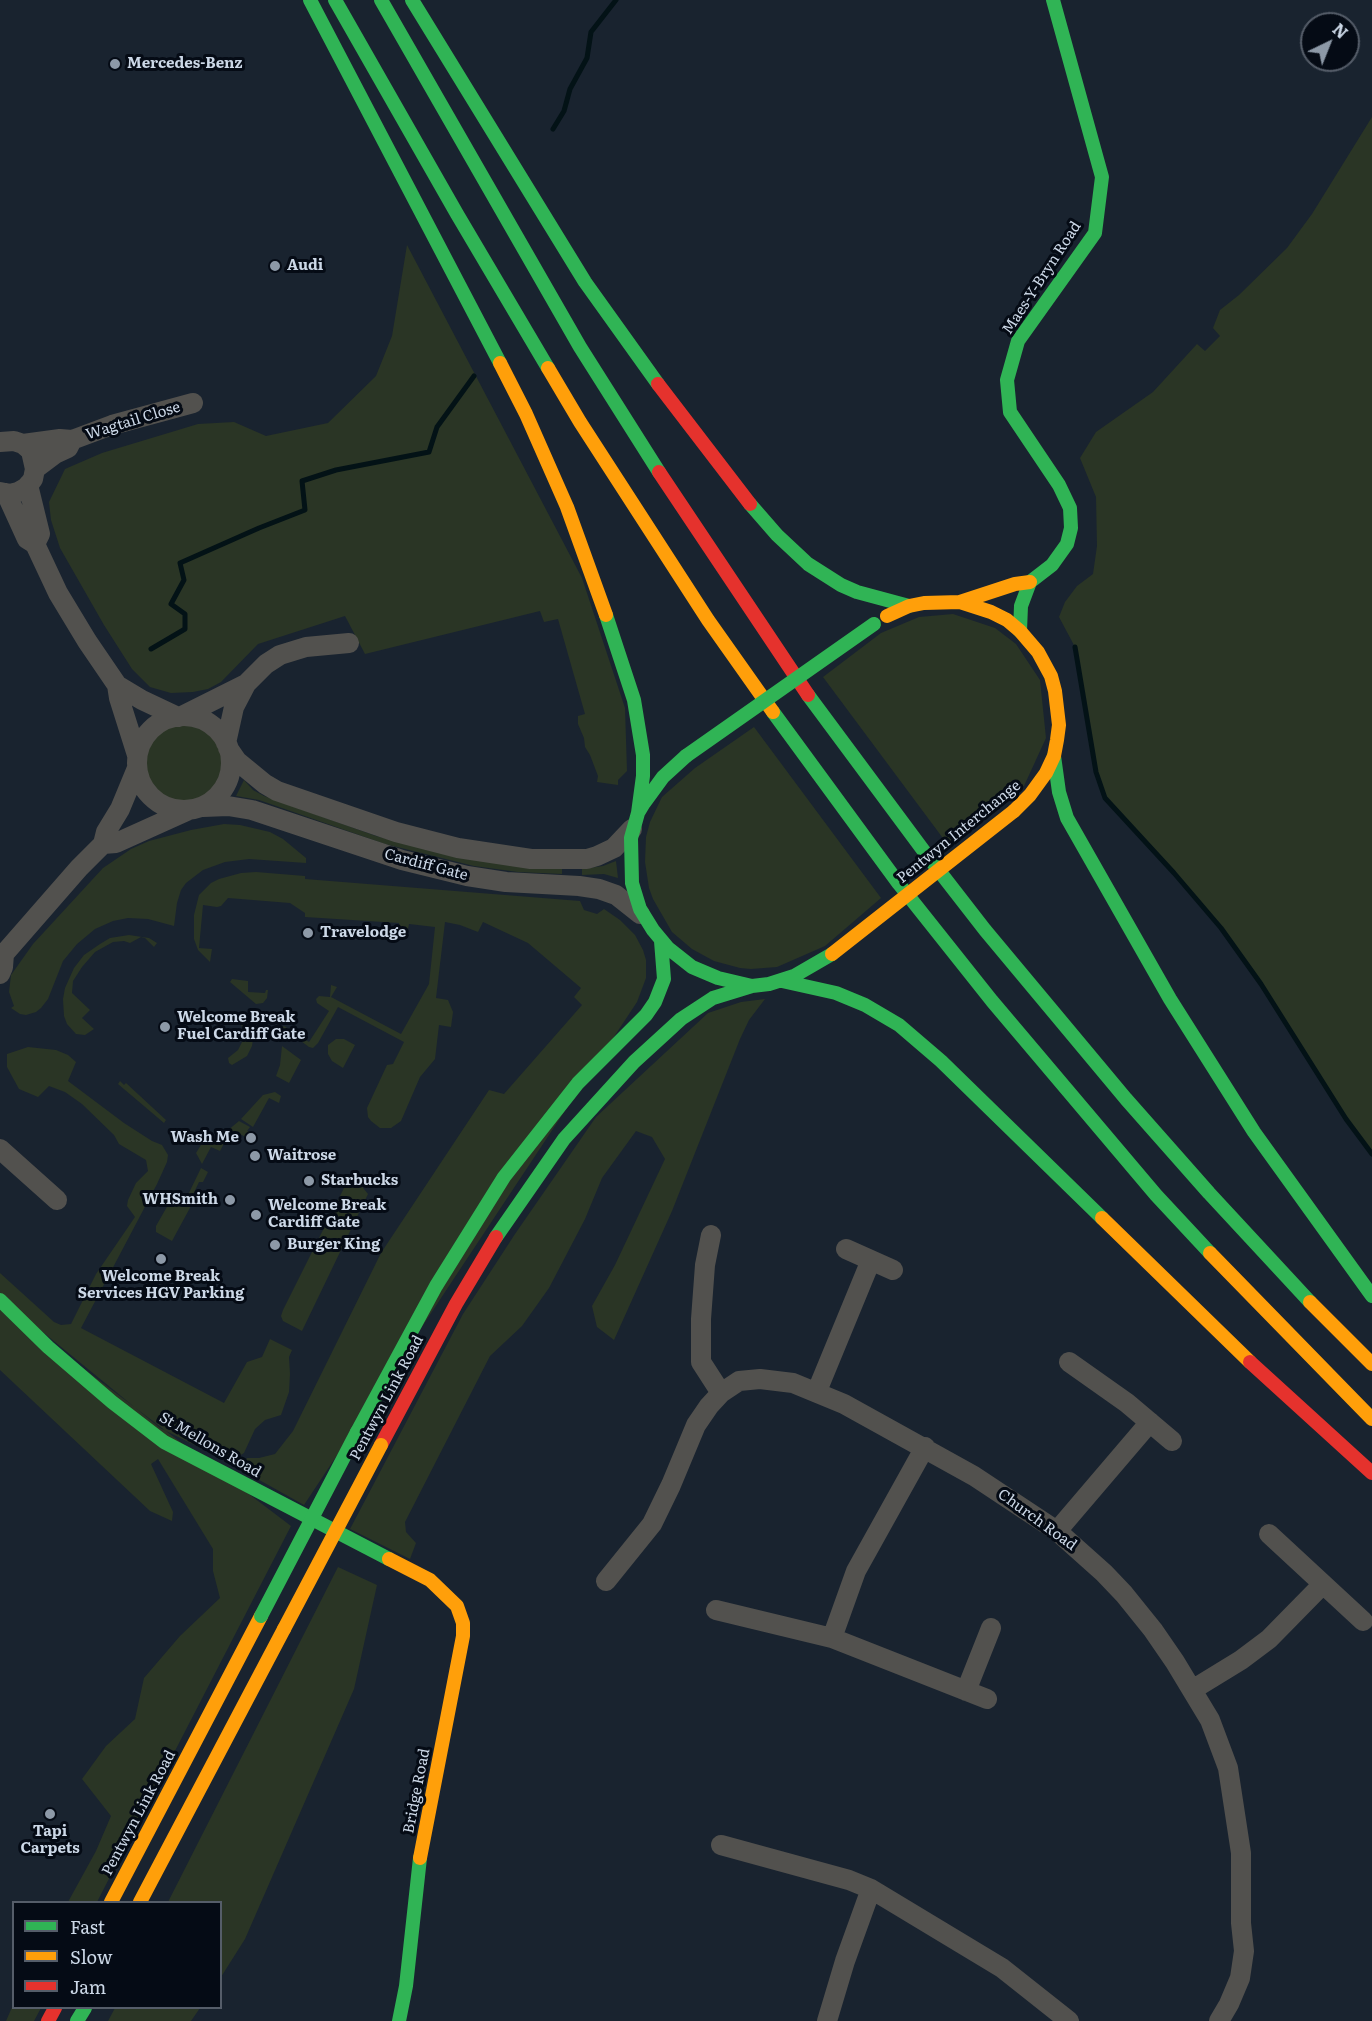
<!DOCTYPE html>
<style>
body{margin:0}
#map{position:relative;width:1372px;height:2021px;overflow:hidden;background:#19232f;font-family:Literata,serif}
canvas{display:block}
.legend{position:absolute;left:12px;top:1901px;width:210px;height:108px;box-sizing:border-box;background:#050b15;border:2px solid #555d69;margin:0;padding:8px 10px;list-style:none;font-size:18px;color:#ccd8e7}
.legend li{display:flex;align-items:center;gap:12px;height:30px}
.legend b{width:30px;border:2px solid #555d69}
.north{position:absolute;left:1300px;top:12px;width:60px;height:60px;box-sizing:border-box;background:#050b15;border:2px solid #555d69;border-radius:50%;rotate:43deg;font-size:16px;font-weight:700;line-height:24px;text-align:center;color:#ccd8e7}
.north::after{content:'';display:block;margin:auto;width:21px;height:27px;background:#8d99a7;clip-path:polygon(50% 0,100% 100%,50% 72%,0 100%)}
</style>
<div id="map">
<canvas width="1372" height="2021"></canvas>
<ul class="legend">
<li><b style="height:8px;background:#30b455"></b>Fast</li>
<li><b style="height:8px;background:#ff9f0a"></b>Slow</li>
<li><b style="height:8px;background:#e5322d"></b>Jam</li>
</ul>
<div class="north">N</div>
</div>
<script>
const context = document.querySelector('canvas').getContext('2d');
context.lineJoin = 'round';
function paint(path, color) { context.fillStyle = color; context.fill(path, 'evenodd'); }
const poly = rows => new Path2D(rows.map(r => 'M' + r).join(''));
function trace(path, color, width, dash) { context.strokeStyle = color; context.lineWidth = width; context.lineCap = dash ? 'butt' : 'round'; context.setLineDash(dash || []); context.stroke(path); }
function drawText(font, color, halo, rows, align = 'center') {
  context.font = font + ' Literata,serif'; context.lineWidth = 6; context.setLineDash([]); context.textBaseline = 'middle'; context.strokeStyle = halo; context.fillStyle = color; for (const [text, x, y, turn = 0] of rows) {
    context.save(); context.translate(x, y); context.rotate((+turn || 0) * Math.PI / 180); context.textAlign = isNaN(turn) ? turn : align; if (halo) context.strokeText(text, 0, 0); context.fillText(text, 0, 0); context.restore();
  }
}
paint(poly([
 [1372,117,1372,1154,1346,1119,1261,984,1221,928,1174,873,1105,798,1096,772,1075,647,1059,617,1065,602,1077,586,1093,574,1097,546,1096,497,1080,458,1096,432,1153,392,1197,344,1205,351,1220,336,1213,328,1220,310,1239,295,1287,248,1312,214],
 [407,245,582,578,625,708,627,771,618,780,618,785,597,782,598,776,590,755,585,747,584,738,578,724,578,716,585,714,558,619,544,622,540,611,365,654,345,616,258,644,221,682,208,689,193,692,171,693,150,687,132,669,104,625,60,548,51,520,49,502,65,469,102,453,198,424,234,422,266,436,328,423,376,376,392,336],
 [953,614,995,628,1016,644,1040,680,1046,738,1024,786,948,845,823,677,881,633,919,617],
 '144 763a39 39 0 1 1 78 0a39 39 0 1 1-78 0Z',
 [754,727,881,898,825,946,777,967,751,969,740,968,714,961,692,949,672,932,653,899,649,888,645,862,646,837,650,822,662,797,695,768],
 [244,780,253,790,264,796,376,836,399,842,562,868,562,874,518,872,474,866,385,844,259,800,236,796],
 [224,824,240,825,270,832,283,839,306,858,306,863,249,859,225,862,203,870,186,883,181,890,177,903,174,926,148,919,128,918,113,921,95,929,77,944,63,961,48,999,41,1008,36,1012,26,1015,20,1014,11,1008,14,1006,9,992,11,975,33,944,103,868,131,849,149,841,191,830],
 [616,861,618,878,604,874,582,875,582,869,603,866],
 [256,872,305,876,305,879,580,901,584,910,597,914,604,909,620,920,635,935,643,950,646,960,646,978,637,1002,304,1505,245,1472,243,1465,247,1458,259,1458,275,1454,293,1431,381,1253,489,1090,504,1094,582,1005,574,997,581,988,528,943,483,922,478,932,460,925,445,922,436,998,448,1000,453,1012,451,1027,439,1025,435,1059,420,1077,401,1121,391,1128,380,1128,371,1121,368,1117,367,1108,387,1065,393,1064,404,1042,338,1007,318,1043,313,1048,309,1047,282,1027,284,1026,309,1042,329,1011,317,1003,316,999,319,996,330,997,331,985,337,987,331,997,401,1034,429,984,435,927,409,924,408,929,399,928,399,923,305,917,305,913,290,903,228,898,221,906,217,907,203,905,199,948,212,949,210,962,198,950,194,939,194,915,199,895,211,883,219,879,241,873],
 [129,935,149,938,157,943,154,947,145,938,141,937,130,943,124,941,113,942,95,952,82,967,73,981,72,993,90,1010,82,1018,94,1029,85,1035,76,1034,67,1024,64,1016,63,999,65,988,74,968,84,955,100,944,110,938],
 [232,979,248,981,248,992,265,993,266,990,268,990,267,998,263,1003,256,1004,230,982],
 [765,999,749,1020,740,1039,672,1211,614,1340,597,1327,592,1306,615,1265,665,1159,652,1137,636,1131,602,1178,585,1219,549,1288,522,1326,490,1356,405,1522,406,1532,416,1543,410,1559,350,1529,463,1314,515,1234,596,1117,708,1013,741,1002],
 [242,1019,250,1028,253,1039,252,1046,247,1056,232,1065,229,1063,228,1058,238,1050,243,1040,242,1027,240,1021],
 [336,1039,344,1039,355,1045,343,1068,332,1061,328,1054,328,1045],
 [282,1046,301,1060,289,1083,276,1076,280,1065],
 [28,1047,56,1050,68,1055,76,1062,68,1081,124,1123,152,1141,162,1145,168,1155,167,1162,157,1184,81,1328,224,1403,247,1362,262,1357,270,1339,292,1350,289,1357,290,1374,289,1392,281,1415,265,1420,255,1429,244,1453,229,1462,160,1428,0,1297,0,1273,54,1322,61,1325,71,1324,96,1274,135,1217,127,1206,128,1200,136,1183,148,1171,146,1160,119,1144,114,1135,82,1104,65,1092,49,1086,38,1097,19,1089,7,1067,7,1054],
 [120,1081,124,1085,126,1083,166,1120,164,1123,118,1084],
 [275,1092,281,1096,279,1103,269,1098,253,1127,241,1119,263,1095],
 [239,1121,250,1127,247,1131,250,1132,247,1138,235,1131,230,1132,220,1151,211,1147,202,1164,196,1153,201,1145,221,1136],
 [201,1168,208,1172,203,1182,199,1182,189,1203,191,1206,172,1241,156,1232,156,1226,168,1205,185,1201],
 [352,1181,360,1184,368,1194,302,1331,283,1321,281,1316,283,1310,346,1184],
 [0,1305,291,1526,97,1902,68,1902,96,1851,111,1816,82,1779,106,1746,135,1719,144,1678,180,1636,220,1598,213,1571,213,1549,158,1459,151,1464,173,1512,172,1521,150,1511,0,1370],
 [338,1567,377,1585,354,1689,245,1939,221,1977,220,1902,168,1902],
 [13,2005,14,2008,41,2008,34,2021,6,2021],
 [115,2008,200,2008,191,2021,108,2021]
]), '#2a3525');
trace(poly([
 [553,129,564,111,570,89,587,58,591,32,616,0],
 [1075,647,1096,772,1105,798,1174,873,1221,928,1261,984,1346,1119,1372,1154],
 [151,649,185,629,185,614,171,604,184,580,180,563,259,528,305,510,302,481,336,470,429,452,437,427,474,376]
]), '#031216', 5);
trace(poly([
 [0,442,14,441,23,444,31,451,35,469,33,479,27,487,18,492,10,494,0,492],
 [23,444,60,439,72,440,112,425,193,403],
 [35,469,55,454,68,448,72,440],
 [28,485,40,534,35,544],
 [6,493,27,539,35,544,58,593,87,641,117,685,119,698,137,755],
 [117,685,142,700,178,717],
 [182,716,246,684,266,664,280,655,306,647,349,643],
 '137 763a47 47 0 1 1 94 0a47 47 0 1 1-94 0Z',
 [226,743,234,707,246,684],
 [228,748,237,761,265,784,277,791,396,832,458,848,531,859,587,859,597,856,614,848,632,829],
 [203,807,228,806,252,810,402,860,467,876,506,882,579,886,599,889,616,895,640,914],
 [103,844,116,843,187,811],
 [0,956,4,954,79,868,103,844,106,832,120,809,137,768],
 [0,974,3,967,4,954],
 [0,1149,57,1200],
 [711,1235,705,1265,701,1319,701,1362,721,1393],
 [846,1249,893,1270],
 [1069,1362,1127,1403,1172,1441],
 [817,1391,871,1260],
 [925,1447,856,1571,832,1638,987,1699],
 [1057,1531,1150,1422],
 [1269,1534,1363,1621],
 [606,1581,652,1524,671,1485,696,1425,709,1406,721,1393,739,1381,760,1379,793,1383,844,1404,974,1476,1057,1531,1104,1573,1124,1594,1153,1630,1175,1662,1210,1720,1228,1768,1241,1853,1241,1923,1244,1951,1240,1978,1229,2004,1219,2021],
 [716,1610,832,1638],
 [1192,1690,1241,1660,1269,1639,1323,1584],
 [966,1691,991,1628],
 [721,1845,849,1880,871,1889,1002,1968,1069,2021],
 [827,2021,845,1961,871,1889]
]), '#52514e', 20);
trace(poly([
 [310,0,500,363],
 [335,0,457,214,548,368],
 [381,0,580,347,659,472],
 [412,0,585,282,658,384],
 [750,504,777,535,808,564,841,585,857,592,909,606],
 [606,615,634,700,643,755,643,776,638,813],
 [1020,631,1021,606,1030,582,1052,565,1067,544,1071,528,1070,508,1059,485,1010,412,1007,380,1018,341,1095,233,1102,177,1053,0],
 [808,695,926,854,985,930,1126,1099,1209,1193,1310,1302],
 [773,712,899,884,992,1001,1156,1195,1210,1253],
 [686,756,663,777,644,803,638,813,631,838,632,883,640,909,653,930,668,948,692,967,718,978,752,986,769,984,794,976,832,954],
 [1054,756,1059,792,1067,818,1170,999,1254,1132,1372,1296],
 [782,981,836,993,865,1005,899,1025,941,1061,1102,1218],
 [496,1237,564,1139,634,1062,681,1019,713,998,752,986],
 [0,1300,48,1347,112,1402,164,1442,389,1559],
 [357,1432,436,1286,504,1177,578,1083,646,1015,655,1002,664,979,661,941],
 [77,2021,85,2008],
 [399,2021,406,1986,420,1858]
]), '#30b455', 14);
trace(poly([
 [500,363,526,414,567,507,606,615],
 [548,368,580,422,708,620,773,712],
 [960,602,1015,584,1030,582],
 [887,616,909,606,924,603,960,602,991,612,1007,620,1020,631,1038,652,1051,676,1055,691,1059,725,1057,740,1054,756,1046,773,1030,795,1014,811],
 [1102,1218,1250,1362],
 [1210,1253,1372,1419],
 [1310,1302,1372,1364],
 [389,1559,430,1580,457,1606,463,1623,463,1636,420,1858],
 [111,1902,261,1616],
 [140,1902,284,1629]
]), '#ff9f0a', 14);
trace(poly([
 [658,384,750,504],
 [659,472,808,695],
 [1250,1362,1372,1473],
 [381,1445,456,1304,496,1237],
 [48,2021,55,2008]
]), '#e5322d', 14);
trace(poly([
 [686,756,874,624],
 [261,1616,357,1432]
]), '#30b455', 14);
trace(poly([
 [832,954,1014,811],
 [284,1629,381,1445]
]), '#ff9f0a', 14);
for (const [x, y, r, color] of [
 [115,64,6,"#8d99a7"],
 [275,266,6,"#8d99a7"],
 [308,933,6,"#8d99a7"],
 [165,1027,6,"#8d99a7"],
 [251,1138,6,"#8d99a7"],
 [255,1156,6,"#8d99a7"],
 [309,1181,6,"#8d99a7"],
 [230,1200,6,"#8d99a7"],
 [256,1215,6,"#8d99a7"],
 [275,1245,6,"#8d99a7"],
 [161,1259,6,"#8d99a7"],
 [50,1814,6,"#8d99a7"]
]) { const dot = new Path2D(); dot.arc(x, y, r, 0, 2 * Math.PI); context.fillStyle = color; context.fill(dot); trace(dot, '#050b15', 2); }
drawText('bold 15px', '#ccd8e7', '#050b15', [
 ["Mercedes-Benz",127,64],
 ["Audi",287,266],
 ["Travelodge",320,933],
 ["Welcome Break",177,1018],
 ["Fuel Cardiff Gate",177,1035],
 ["Wash Me",239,1138,"right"],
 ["Waitrose",267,1156],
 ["Starbucks",321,1181],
 ["WHSmith",218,1200,"right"],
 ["Welcome Break",268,1206],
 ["Cardiff Gate",268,1223],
 ["Burger King",287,1245],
 ["Welcome Break",161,1277,"center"],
 ["Services HGV Parking",161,1294,"center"],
 ["Tapi",50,1832,"center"],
 ["Carpets",50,1849,"center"]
], 'left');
drawText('15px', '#ccd8e7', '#050b15', [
 ["Maes-Y-Bryn Road",1042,278,-57],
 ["Wagtail Close",133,421,-17],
 ["Pentwyn Interchange",959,832,-39],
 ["Cardiff Gate",426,865,15],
 ["Pentwyn Link Road",387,1398,-62],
 ["St Mellons Road",210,1445,30],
 ["Church Road",1037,1520,36],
 ["Bridge Road",417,1791,-79],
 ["Pentwyn Link Road",139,1813,-62]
]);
</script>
